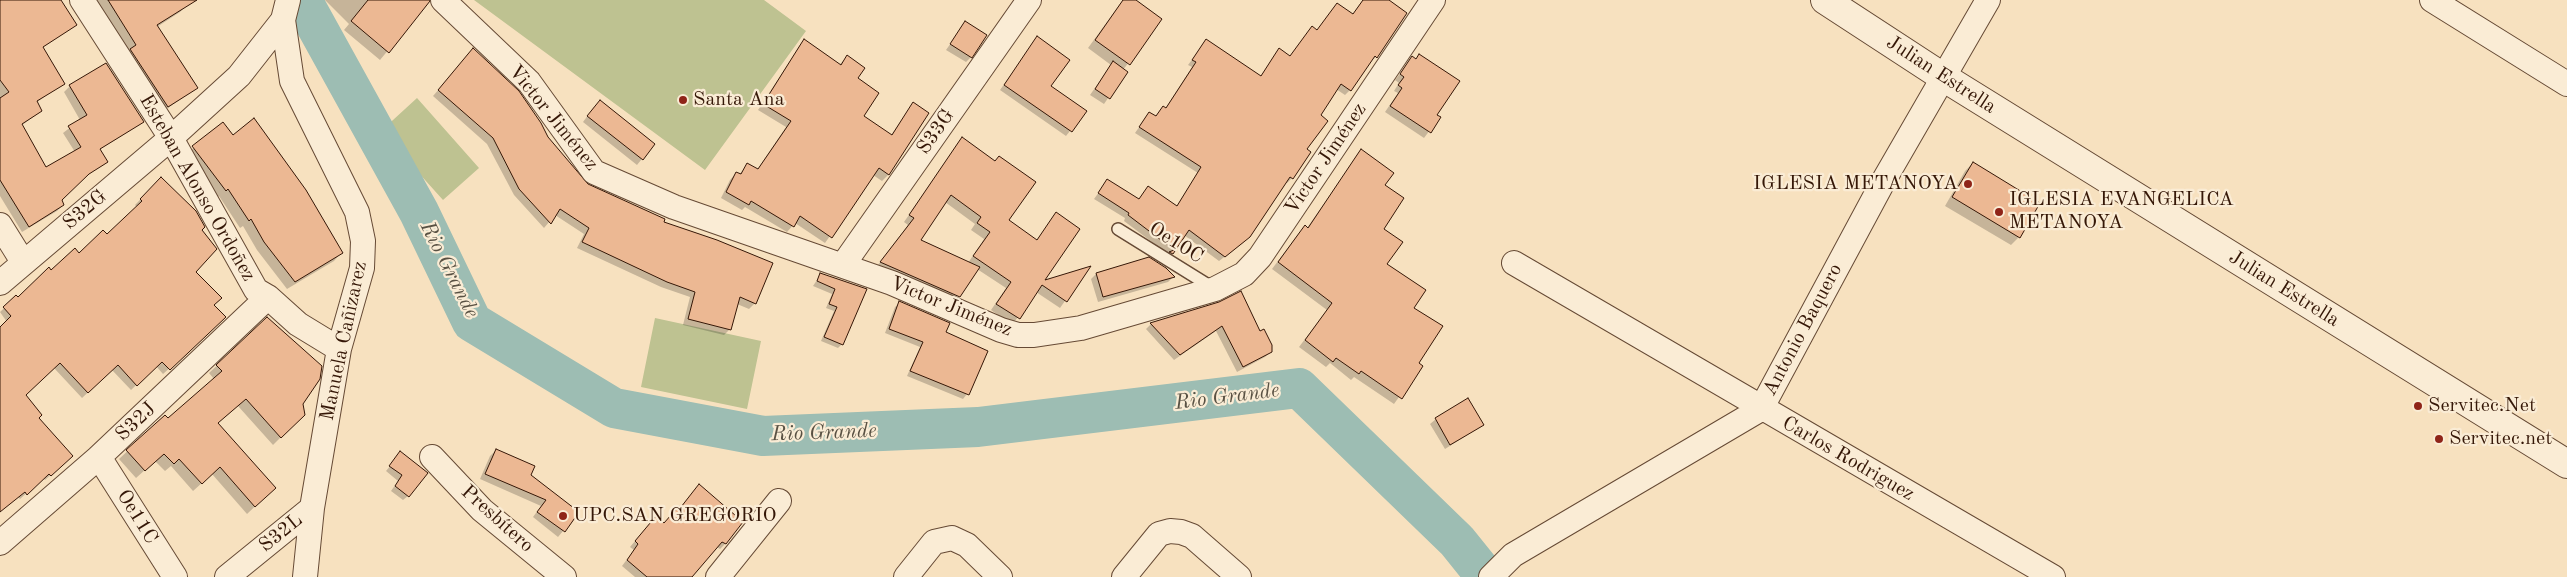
<!DOCTYPE html>
<meta charset="utf-8">
<style>
body{margin:0}
canvas{display:block;background:#f7e1bf}
</style>
<canvas width="2567" height="577"></canvas>
<script>
const context = document.querySelector('canvas').getContext('2d');
context.lineJoin = 'round';
function paint(path, color) { context.fillStyle = color; context.fill(path, 'evenodd'); }
const poly = rows => new Path2D(rows.map(r => 'M' + r).join(''));
function trace(path, color, width, dash) { context.strokeStyle = color; context.lineWidth = width; context.lineCap = dash ? 'butt' : 'round'; context.setLineDash(dash || []); context.stroke(path); }
function drawText(font, color, halo, rows, align = 'center') {
  context.font = font + ' "Old Standard TT",serif'; context.lineWidth = 4.5; context.setLineDash([]); context.textBaseline = 'middle'; context.strokeStyle = halo; context.fillStyle = color; for (const [text, x, y, turn = 0] of rows) {
    context.save(); context.translate(x, y); context.rotate((+turn || 0) * Math.PI / 180); context.textAlign = isNaN(turn) ? turn : align; if (halo) context.strokeText(text, 0, 0); context.fillText(text, 0, 0); context.restore();
  }
}
paint(poly([
 [474,0,764,0,806,31,705,170],
 [417,98,479,168,443,200,381,131],
 [655,318,761,341,747,409,641,387]
]), '#bec291');
paint(poly([
 [0,0,60,0,75,25,42,48,63,83,36,103,41,111,21,126,45,169,75,152,63,133,80,120,64,92,70,86,143,122,99,150,106,162,81,180,60,200,63,205,57,211,22,232,0,196],
 [97,0,184,0,187,5,180,12,157,27,196,88,161,113,129,51],
 [325,0,426,0,428,2,380,60,344,30,349,24],
 [1123,0,1134,0,1161,19,1123,70,1126,72,1104,104,1090,95,1111,65,1088,48],
 [1363,0,1387,0,1405,13,1376,57,1370,61,1350,90,1345,95,1336,89,1319,116,1305,150,1309,152,1292,178,1287,183,1285,182,1244,242,1219,261,1184,235,1167,258,1168,254,1124,221,1125,218,1094,199,1107,181,1138,200,1176,207,1198,173,1135,133,1149,113,1155,117,1163,107,1165,109,1192,67,1188,65,1206,41,1260,77,1279,50,1289,57,1312,28,1317,31,1352,15],
 [965,23,971,57,966,62,946,50],
 [1037,38,1050,86,1085,112,1066,136,1000,90],
 [804,40,839,65,847,57,856,79,862,116,891,135,913,104,927,113,888,175,882,181,873,175,825,243,795,223,787,232,745,207,742,210,721,198,730,180,736,173,739,175,747,165,757,170,786,127,758,110],
 [468,56,547,138,587,185,662,222,755,303,749,309,737,304,730,329,724,335,683,325,690,297,661,287,577,248,584,234,555,215,544,228,514,195,487,144,433,96],
 [1412,58,1415,60,1436,116,1439,118,1424,138,1385,112,1398,93,1394,91,1399,83,1395,80],
 [594,107,654,144,637,165,583,122],
 [223,124,341,253,334,261,287,289,257,250,243,226,240,228,219,196,217,198,185,155],
 [963,138,1007,220,1036,241,1056,214,1042,282,1088,268,1060,308,1036,292,1012,325,991,310,1006,288,977,269,953,303,875,269,908,225,904,222],
 [945,202,975,224,971,230,984,239,968,263,919,240],
 [1361,151,1384,185,1382,229,1386,264,1413,308,1417,364,1421,366,1394,404,1354,377,1351,380,1330,363,1326,367,1299,347,1327,310,1272,269,1299,233,1305,227,1307,228],
 [1973,163,2039,203,2019,237,2011,245,1945,206,1965,171],
 [161,178,201,230,194,272,219,323,163,374,156,366,131,390,112,370,82,398,54,368,25,395,66,462,45,480,43,478,20,499,18,497,0,512,0,329,7,322,0,312,16,297,18,299,51,271,107,236,137,207,135,205],
 [1149,259,1173,277,1168,282,1098,302,1091,279,1096,274],
 [821,274,865,290,842,344,838,348,821,341,834,311,826,308,832,294,813,286],
 [900,303,944,333,967,394,963,399,907,376,920,347,885,333,895,307],
 [1219,303,1260,332,1271,352,1265,357,1237,372,1216,331,1174,360,1146,329,1151,324],
 [267,319,304,414,273,445,238,406,217,424,266,496,247,514,212,474,193,491,171,466,165,471,155,461,136,478,119,459,165,416,167,420,214,379,209,373],
 [1436,419,1483,425,1445,449,1430,424],
 [496,450,578,513,558,537,533,517,541,506,480,479,490,456],
 [401,453,408,496,403,500,391,491,398,481,386,471],
 [651,522,664,524,741,522,725,544,720,549,717,547,691,577,635,577,622,566,634,550,630,547]
]), '#0003');
trace(poly([
 [302,0,419,212,472,322,614,408,763,436,978,427,1299,388,1457,541,1486,577]
]), '#9dbdb3', 40);
const building = poly([
 [0,0,61,0,77,25,43,47,65,84,37,101,42,111,22,124,46,167,81,147,68,126,87,115,69,85,106,63,144,122,100,149,108,162,89,174,62,200,64,205,29,227,0,180,0,98,9,92,0,80,0,0],
 [108,0,197,0,157,25,198,88,168,107,130,49,136,45,108,0],
 [368,0,430,0,430,1,389,53,351,21,368,0],
 [1123,0,1136,0,1162,19,1130,65,1095,40,1123,0],
 [1363,0,1389,0,1407,13,1377,58,1375,56,1351,91,1341,84,1321,115,1328,121,1307,149,1311,152,1293,179,1290,177,1250,237,1225,257,1189,230,1173,254,1169,252,1174,250,1128,215,1129,213,1098,193,1107,179,1139,199,1148,186,1177,206,1201,167,1139,127,1149,112,1156,116,1163,106,1166,108,1196,62,1192,60,1206,39,1261,76,1279,48,1290,56,1312,26,1317,30,1337,3,1353,14,1363,0],
 [965,21,987,35,972,58,950,44,965,21],
 [1037,36,1070,60,1051,86,1087,111,1072,132,1004,85,1037,36],
 [804,39,841,65,847,55,865,68,858,78,879,93,864,116,892,135,913,102,929,113,889,175,879,168,832,238,800,216,794,227,751,201,749,205,726,192,736,172,741,174,747,163,758,169,791,121,763,104,804,39],
 [473,48,519,91,541,123,548,137,588,184,665,219,664,222,717,240,773,263,756,304,740,297,731,330,688,319,695,292,667,282,582,242,589,228,560,209,551,224,519,189,493,138,438,90,473,48],
 [1419,54,1460,81,1437,115,1441,117,1431,133,1390,106,1402,88,1398,85,1404,77,1400,74,1412,56,1416,59,1419,54],
 [1113,61,1128,72,1110,99,1095,89,1113,61],
 [600,100,655,144,643,160,587,116,600,100],
 [254,118,306,190,343,253,295,282,264,242,251,219,249,221,228,189,226,191,192,146,223,122,233,135,254,118],
 [962,137,995,161,999,156,1036,182,1009,220,1037,240,1056,212,1080,229,1045,280,1091,266,1067,302,1042,285,1020,319,996,304,1011,282,973,256,990,232,977,223,981,217,951,195,921,240,980,267,960,297,880,262,914,218,909,215,962,137],
 [1361,149,1394,173,1385,185,1404,198,1384,229,1403,242,1387,264,1426,290,1414,308,1443,326,1419,363,1423,366,1402,399,1361,371,1359,374,1336,358,1333,362,1305,340,1332,303,1278,262,1305,225,1308,228,1361,149],
 [1973,162,2040,203,2020,238,1952,197,1973,162],
 [161,177,196,211,205,227,202,230,217,249,196,272,222,298,214,305,226,317,170,370,162,362,137,386,118,365,88,393,60,363,26,395,42,415,39,418,73,456,51,476,49,474,27,495,25,492,0,512,0,327,11,316,3,307,16,295,18,297,49,267,51,270,75,248,79,253,103,230,107,234,142,201,140,199,161,177],
 [1149,257,1166,268,1175,277,1103,297,1096,273,1149,257],
 [820,273,867,289,843,345,824,337,837,307,829,304,835,289,817,281,820,273],
 [1241,291,1260,331,1264,329,1272,345,1272,352,1243,367,1222,326,1180,355,1150,323,1219,302,1241,291],
 [899,301,950,323,946,332,988,351,969,395,910,371,923,342,889,329,899,301],
 [267,317,322,366,320,379,303,404,305,415,281,438,246,399,218,423,276,488,255,507,220,467,202,484,179,459,174,464,164,454,145,471,126,450,165,415,168,418,222,371,216,365,267,317],
 [1468,398,1484,425,1450,445,1435,418,1468,398],
 [496,449,535,466,531,475,579,512,565,532,537,512,546,500,485,474,496,449],
 [400,451,428,473,409,497,395,486,402,475,389,466,400,451],
 [699,484,743,522,726,544,722,542,692,577,647,577,627,560,638,544,635,541,656,516,664,523,679,506,681,507,699,484]
]);
paint(building, '#ecb893');
trace(building, '#351707', 1);
const service = poly([
 [1118,229,1213,288]
]);
const minor = poly([
 [82,0,171,138,256,290,268,297,298,324,339,349],
 [288,0,283,20,292,81,357,212,363,241,362,268,339,349,312,508,305,577],
 [443,0,529,82,594,172,674,207,892,283,1001,330,1018,335,1034,335,1081,328,1215,289,1244,274,1260,257,1433,0],
 [2432,0,2567,84],
 [0,225,23,262],
 [1514,263,2053,577],
 [843,265,1029,0],
 [0,283,171,138,239,76,283,20],
 [99,457,175,577],
 [432,457,482,510,564,577],
 [0,543,99,457,268,297],
 [227,577,312,508],
 [718,577,779,501],
 [906,577,934,542,952,538,967,545,1000,577],
 [1124,577,1159,534,1170,531,1181,532,1192,536,1239,577],
 [1491,577,1513,555,1761,409,1884,180,1988,0]
]);
const tertiary = poly([
 [1825,0,1943,77,2567,464]
]);
trace(service, '#664a35', 14);
trace(minor, '#664a35', 26);
trace(tertiary, '#664a35', 30);
trace(service, '#faecd5', 11);
trace(minor, '#faecd5', 24);
trace(tertiary, '#faecd5', 28);
for (const [x, y, r, color] of [
 [683,100,5,"#8f2418"],
 [1968,184,5,"#8f2418"],
 [1999,212,5,"#8f2418"],
 [2418,406,5,"#8f2418"],
 [2439,439,5,"#8f2418"],
 [563,516,5,"#8f2418"]
]) { const dot = new Path2D(); dot.arc(x, y, r, 0, 2 * Math.PI); context.fillStyle = color; context.fill(dot); trace(dot, '#faecd5', 2); }
drawText('20px', '#351707', '#faecd5', [
 ["Julian Estrella",1941,75,33],
 ["Victor Jiménez",553,118,51],
 ["S33G",936,132,-55],
 ["Victor Jiménez",1326,159,-56],
 ["Esteban Alonso Ordoñez",197,188,60],
 ["S32G",85,210,-40],
 ["Oe10C",1176,243,32],
 ["Julian Estrella",2284,289,32],
 ["Victor Jiménez",951,307,22],
 ["Antonio Baquero",1803,330,-62],
 ["Manuela Cañizarez",344,341,-78],
 ["S32J",136,422,-43],
 ["Carlos Rodriguez",1848,459,30],
 ["Oe11C",137,517,58],
 ["Presbítero",497,519,42],
 ["S32L",281,533,-39]
]);
drawText('20px', '#351707', '#faecd5', [
 ["Santa Ana",693,100],
 ["IGLESIA METANOYA",1958,184,"right"],
 ["IGLESIA EVANGELICA",2009,200],
 ["METANOYA",2009,223],
 ["Servitec.Net",2428,406],
 ["Servitec.net",2449,439],
 ["UPC.SAN GREGORIO",573,516]
], 'left');
drawText('italic 21px', '#595143', '#faecd5', [
 ["Rio Grande",449,270,63],
 ["Rio Grande",1227,397,-7],
 ["Rio Grande",824,433,-2]
]);
</script>
